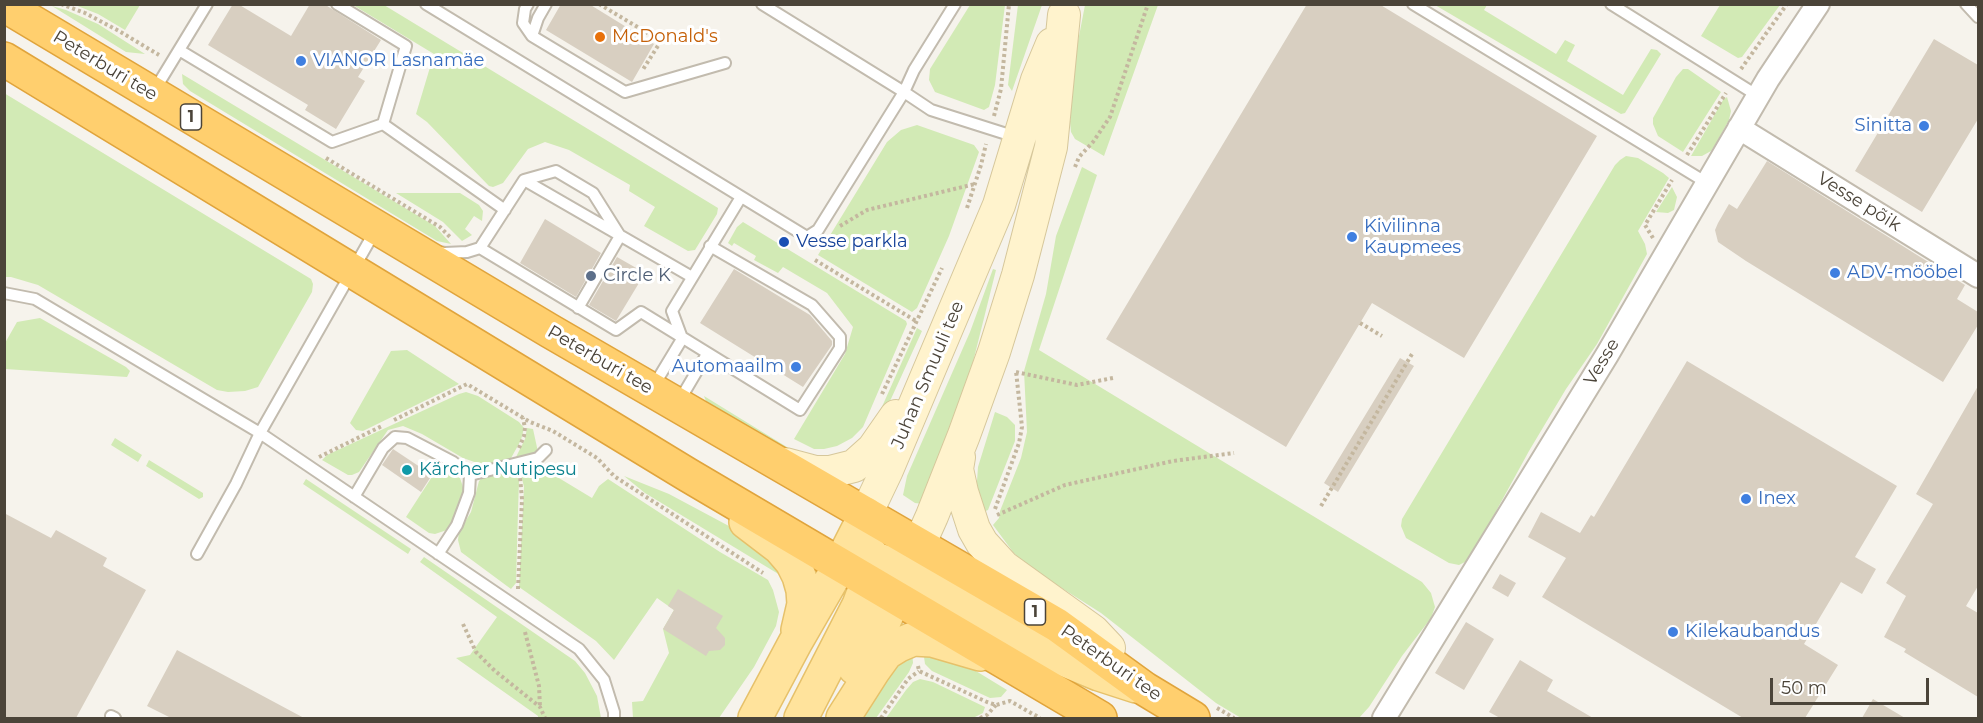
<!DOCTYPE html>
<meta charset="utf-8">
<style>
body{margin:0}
#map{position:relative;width:1983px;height:723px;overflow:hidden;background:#f6f3ec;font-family:Montserrat,sans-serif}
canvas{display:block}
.frame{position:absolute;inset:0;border:6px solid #4b4439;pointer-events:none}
.scale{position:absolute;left:1770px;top:678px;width:159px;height:27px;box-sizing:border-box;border:3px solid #4b4439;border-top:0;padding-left:8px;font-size:18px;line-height:21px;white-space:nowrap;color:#4b4439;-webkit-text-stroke:4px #fff;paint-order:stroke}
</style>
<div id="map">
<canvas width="1983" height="723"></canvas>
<div class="frame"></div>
<div class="scale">50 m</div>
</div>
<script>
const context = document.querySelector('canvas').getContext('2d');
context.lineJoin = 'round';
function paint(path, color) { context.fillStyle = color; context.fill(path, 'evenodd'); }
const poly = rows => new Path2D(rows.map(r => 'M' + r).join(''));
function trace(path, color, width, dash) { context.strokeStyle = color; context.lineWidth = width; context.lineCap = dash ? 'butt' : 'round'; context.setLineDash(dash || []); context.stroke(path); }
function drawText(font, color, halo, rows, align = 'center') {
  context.font = font + ' Montserrat,sans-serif'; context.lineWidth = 6; context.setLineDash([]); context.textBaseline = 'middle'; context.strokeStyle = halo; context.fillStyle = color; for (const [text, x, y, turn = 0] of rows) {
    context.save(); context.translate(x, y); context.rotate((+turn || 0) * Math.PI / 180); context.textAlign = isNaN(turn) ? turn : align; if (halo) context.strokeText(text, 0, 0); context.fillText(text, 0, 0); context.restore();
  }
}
paint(poly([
 [75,5,140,5,125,30,98,14],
 [353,5,384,5,718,208,717,214,695,250,688,251,644,226,655,207,629,191,630,185,569,150,545,142,528,149,503,183,493,187,489,186,427,122,416,114,434,54],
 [970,5,1005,5,995,85,989,107,984,110,935,92,929,80,930,69],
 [1018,5,1042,5,1012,91,1008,85],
 [1085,5,1158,5,1104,156,1075,139,1071,132,1070,122,1075,57],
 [1435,5,1487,5,1484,10,1556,54,1565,40,1575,45,1567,61,1623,95,1651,49,1657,50,1661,54,1625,113,1621,114],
 [1720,5,1720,4,1780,5,1742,57,1738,58,1701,36],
 [52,6,66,10,98,24,145,54,126,52],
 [1683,69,1688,69,1721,92,1683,152,1658,136,1653,124,1653,118,1661,104,1676,77],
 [182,74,435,226,451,244,437,241,190,91,183,84],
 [4,93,311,279,313,284,312,292,258,387,245,391,228,392,217,390,38,285,11,277,5,277],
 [1727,97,1731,111,1729,120,1715,145,1711,151,1702,156,1691,156,1723,100],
 [917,125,974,145,979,152,949,236,917,308,912,312,818,255,887,142,901,130],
 [1626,156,1638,158,1663,173,1669,178,1638,231,1645,244,1647,254,1597,344,1566,389,1529,451,1472,555,1467,561,1459,565,1449,563,1406,538,1401,526,1402,519,1615,165,1620,160],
 [1082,167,1097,175,1039,350,1422,582,1431,593,1435,607,1431,618,1402,656,1369,707,1359,718,1241,718,1216,703,1101,613,1027,566,1013,552,993,525,999,518,1000,511,1021,458,1027,432,1024,371,1046,294,1056,236],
 [1672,187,1677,197,1674,210,1668,213,1656,212],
 [396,193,460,193,479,205,483,211,482,221,474,216,465,229,472,235,462,241,443,222],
 [743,222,906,321,907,324,863,427,852,438,837,446,824,449,814,449,794,439,845,354,853,327,827,293,783,267,778,273,754,260,756,256,734,243,732,246,728,243,737,227],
 [993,269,996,270,971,370,923,504,915,503,903,495,907,476,970,332],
 [40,318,126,367,130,371,127,377,5,369,5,343,17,322],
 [917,328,922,331,880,423,873,427],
 [407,350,459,384,363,431,356,430,350,423,391,351],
 [466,392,478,396,519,422,524,428,521,440,510,460,483,465,463,458,422,434,403,426,388,430,359,472,352,475,348,475,322,460,327,455,459,394],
 [704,396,795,452,804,462,708,406],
 [995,412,1007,417,1015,425,1015,441,988,510,979,514,976,495,978,467],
 [527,428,533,429,538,452,517,459,516,457,525,439],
 [115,438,142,455,138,462,111,445],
 [149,460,203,493,203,497,199,499,146,466],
 [439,466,460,478,464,490,457,514,447,530,435,534,429,533,406,517],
 [536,466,544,469,592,498,599,486,608,479,720,552,768,580,773,590,779,612,776,626,754,667,719,718,633,718,632,702,643,701,669,653,663,629,674,610,657,598,614,660,596,641,519,587,524,487,520,470],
 [515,469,519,481,518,511,516,583,511,589,461,552,458,540,459,532,471,512,479,481,482,478],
 [624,476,669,494,742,533,772,552,780,575,645,493],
 [306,479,411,549,408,554,303,484],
 [424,557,575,661,585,673,597,696,601,718,538,718,538,716,456,658,470,655,497,617,420,562],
 [912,650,913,663,909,672,876,718,853,718,881,672],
 [923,650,971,668,1007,690,1001,697,990,698,932,671,925,664],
 [920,679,933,682,985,707,983,713,973,718,886,718,906,690,913,682]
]), '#d2eab5');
paint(poly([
 [233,4,238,4,291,36,310,4,324,4,381,40,358,77,365,81,336,129,305,110,308,105,208,45],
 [561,4,589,4,654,44,632,82,546,30],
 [1307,4,1379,4,1597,136,1464,358,1372,303,1286,447,1106,339],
 [1934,39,1978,65,1978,119,1922,212,1855,171],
 [1767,161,1965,285,1957,299,1978,312,1978,325,1943,382,1746,261,1718,242,1715,230,1718,223,1729,204,1737,209],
 [545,219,601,253,576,297,520,263],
 [617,257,645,273,616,321,589,305],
 [734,269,810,315,832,341,832,345,803,387,700,323],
 [1400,358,1414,366,1338,492,1324,483],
 [1687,361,1897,486,1855,557,1876,569,1862,594,1841,582,1804,644,1838,665,1805,718,1743,718,1542,597,1566,558,1528,537,1541,512,1580,533,1591,515,1594,517],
 [1978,386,1978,586,1966,606,1978,613,1978,697,1904,652,1906,649,1884,637,1906,596,1886,583,1933,504,1916,494],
 [393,449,432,475,421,492,382,465],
 [4,513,51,538,56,530,107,558,103,566,146,590,76,718,4,718],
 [1500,574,1516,583,1508,597,1492,588],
 [678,589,723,616,716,628,725,638,725,645,720,650,709,651,706,656,663,629,674,610,668,606],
 [1466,622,1494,639,1464,690,1435,673],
 [177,650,304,718,171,718,147,706],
 [1520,660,1553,680,1547,691,1593,718,1500,718,1489,712],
 [1873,699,1905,718,1862,718]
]), '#d8cfc1');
const lane = poly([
 [337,4,406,46,383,124],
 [426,4,807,237,818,230,904,92,931,110,1016,137],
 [528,4,525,9,523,23,532,36,625,92,725,63],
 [762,4,904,92,914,70,955,4],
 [1413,4,1707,183],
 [1611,4,1758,96],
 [1966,4,1978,17],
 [532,36,538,18,546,4],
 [179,50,332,142,383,124,505,210],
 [154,91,207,4],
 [524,180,556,171,593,193,620,236,578,308],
 [480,248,616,330,641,312,800,410,840,348,840,337,812,305,710,246],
 [438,252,445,253,467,252,480,248,524,180,692,277],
 [4,293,35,299,260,433,579,649,604,680,614,712,614,718],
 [682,338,672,311,741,197],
 [653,387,682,339],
 [678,403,707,354],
 [470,475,538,458,546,450],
 [354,497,383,448,395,437,407,438,453,462,470,475],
 [197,554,236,484,260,433,375,231],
 [438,554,457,525,469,493,470,475],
 [111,716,115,718]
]);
const street = poly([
 [1739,128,1978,276],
 [1384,718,1607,355,1768,79,1818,4]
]);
const secondary = poly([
 [959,457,957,469,962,492,974,529,982,543,1004,567,1093,631,1109,648],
 [785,464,815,472,830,472,854,466,873,449,896,416],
 [866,514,887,470,999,205,1037,80,1052,44],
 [919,545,932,516,964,435,994,352,1018,275,1051,147,1064,15]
]);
const primary = poly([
 [746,522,780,548,792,562,799,576,803,590,804,604,798,630],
 [840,565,850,556,858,554,892,564,940,587,1058,657,1099,674,1136,686],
 [855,668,885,619,907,571],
 [755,718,795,643,840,565,866,514],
 [801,718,859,605,868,581,870,567,870,553],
 [843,718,873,671,886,653,899,645,913,639,932,640,980,654]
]);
const highway = poly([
 [4,5,550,331,1057,625,1145,689,1193,718],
 [4,59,688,475,1100,718]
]);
trace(lane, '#c2bbae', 14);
trace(street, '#c2bbae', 26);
trace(secondary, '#d6c79b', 34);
trace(primary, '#e6c16a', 36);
trace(highway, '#e0a43c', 36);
trace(poly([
 [61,4,85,13,119,31,159,55],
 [599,4,661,41,642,71],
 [1741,69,1787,4],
 [994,116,1001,89,1009,4],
 [1687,155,1726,93],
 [326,158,440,227,451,238],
 [1075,167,1079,157,1093,142,1110,117,1148,4],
 [967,208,981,165,986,144],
 [840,226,867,210,975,184],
 [1653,238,1645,225,1672,180],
 [815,260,916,321],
 [1360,323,1382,336],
 [1016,372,1077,385,1113,378],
 [882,394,942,268],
 [394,420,467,384,530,422,553,431,597,458,614,476,763,573],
 [519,448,524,436,525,428,523,418],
 [319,457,382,426],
 [1321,506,1412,354],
 [995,509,1019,443,1022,427,1016,371],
 [997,515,1065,485,1173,461,1234,453],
 [518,589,522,499,520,477],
 [463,624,476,652,495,671,540,707,545,718],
 [525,632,539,686,540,707],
 [918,666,919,671,987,702,996,705,1010,701,1040,718],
 [1217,708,1234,718],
 [881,718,908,679,919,671],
 [980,718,987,715,996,705]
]), '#c4b79f', 4, [3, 3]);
trace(lane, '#fff', 10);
trace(street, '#fff', 22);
trace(secondary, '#fff3cd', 32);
trace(primary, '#ffe39c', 33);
trace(highway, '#ffcf6e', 33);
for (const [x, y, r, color] of [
 [600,37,6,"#e8710a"],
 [301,61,6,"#3f7fe0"],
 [1924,126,6,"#3f7fe0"],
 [1352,237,6,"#3f7fe0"],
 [784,242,6,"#1a4fb4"],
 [1835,273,6,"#3f7fe0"],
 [591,276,6,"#5c6f8a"],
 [796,367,6,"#3f7fe0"],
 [407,470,6,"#0f9aa8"],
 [1746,499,6,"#3f7fe0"],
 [1673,632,6,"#3f7fe0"]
]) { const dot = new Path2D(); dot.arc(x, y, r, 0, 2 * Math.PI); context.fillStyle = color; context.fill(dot); trace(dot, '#fff', 2); }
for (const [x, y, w] of [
 [191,117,21],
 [1035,612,21]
]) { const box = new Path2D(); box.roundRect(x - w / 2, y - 13, w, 26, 4.5); context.fillStyle = '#fff'; context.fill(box); trace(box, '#4b4439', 1.5); }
drawText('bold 16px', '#4b4439', null, [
 ["1",191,117],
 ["1",1035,612]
]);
drawText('18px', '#c56008', '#fff', [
 ["McDonald's",612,37]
], 'left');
drawText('18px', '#366cbe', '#fff', [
 ["VIANOR Lasnamäe",313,61],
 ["Sinitta",1912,126,"right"],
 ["Kivilinna",1364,227],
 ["Kaupmees",1364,248],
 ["ADV-mööbel",1847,273],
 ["Automaailm",784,367,"right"],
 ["Inex",1758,499],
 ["Kilekaubandus",1685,632]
], 'left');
drawText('18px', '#4b4439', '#fff', [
 ["Peterburi tee",105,66,31],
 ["Vesse põik",1859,202,32],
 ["Peterburi tee",600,360,30],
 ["Vesse",1602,362,-59],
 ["Juhan Smuuli tee",928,375,-67],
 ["Peterburi tee",1111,663,35]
]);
drawText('18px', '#164399', '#fff', [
 ["Vesse parkla",796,242]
], 'left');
drawText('18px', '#4e5e75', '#fff', [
 ["Circle K",603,276]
], 'left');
drawText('18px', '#0d838f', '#fff', [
 ["Kärcher Nutipesu",419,470]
], 'left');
</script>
